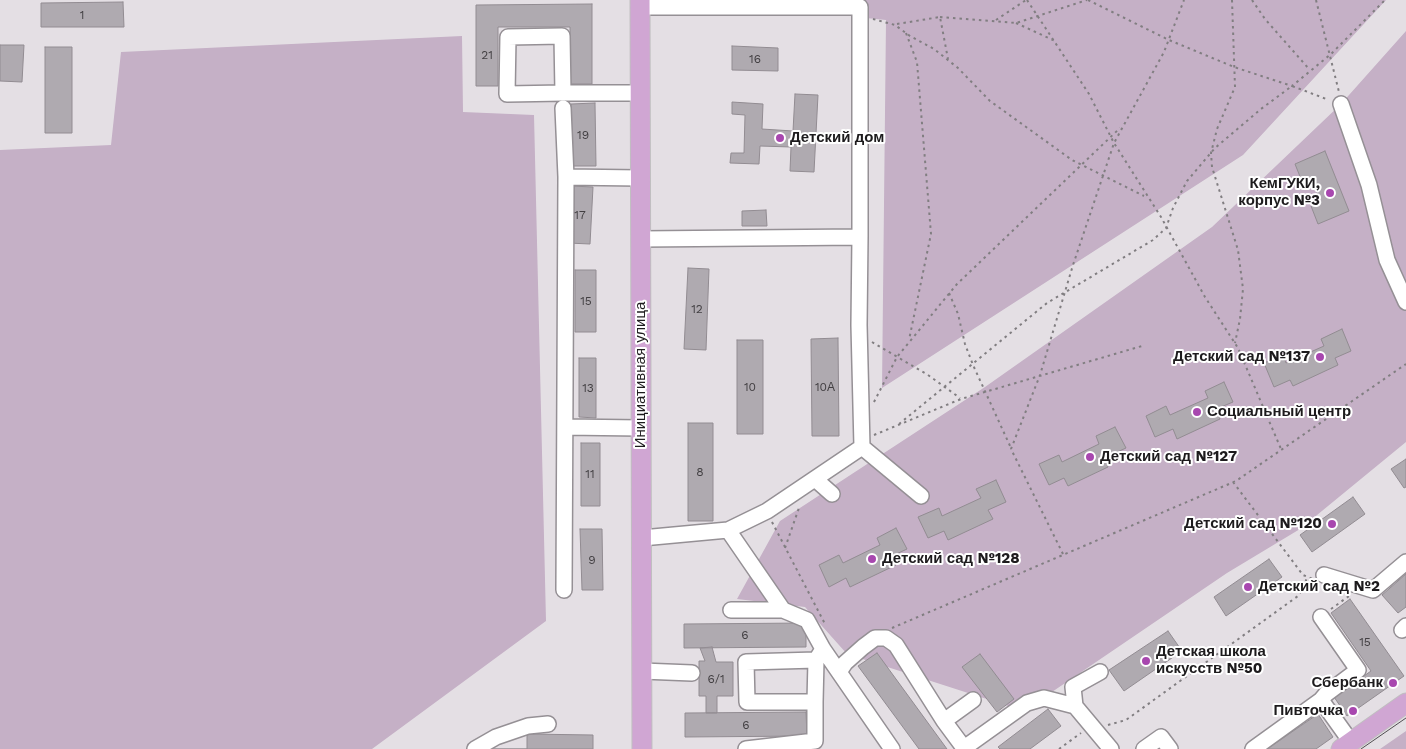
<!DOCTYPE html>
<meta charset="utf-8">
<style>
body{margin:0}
canvas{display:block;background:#e4dfe4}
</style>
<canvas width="1406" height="749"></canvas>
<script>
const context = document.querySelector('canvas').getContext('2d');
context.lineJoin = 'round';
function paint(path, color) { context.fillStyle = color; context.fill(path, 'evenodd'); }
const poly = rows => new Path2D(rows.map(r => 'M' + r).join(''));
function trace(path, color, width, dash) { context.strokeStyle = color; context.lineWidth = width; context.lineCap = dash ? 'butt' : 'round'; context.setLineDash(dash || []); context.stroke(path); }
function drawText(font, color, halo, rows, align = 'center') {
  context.font = font + ' "Work Sans",sans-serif'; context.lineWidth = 4; context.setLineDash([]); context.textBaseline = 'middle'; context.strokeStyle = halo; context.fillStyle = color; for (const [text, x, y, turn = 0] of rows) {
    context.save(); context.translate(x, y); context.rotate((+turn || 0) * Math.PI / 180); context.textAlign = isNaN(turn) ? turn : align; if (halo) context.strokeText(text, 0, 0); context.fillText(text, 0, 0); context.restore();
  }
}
paint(poly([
 [866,0,1386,0,1243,155,882,388,886,20,866,18],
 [1406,31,1406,442,1300,529,1227,573,1024,711,847,654,805,607,737,599,780,521,985,387,1212,227,1341,104],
 [462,36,463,112,534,115,546,621,372,749,0,749,0,150,111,145,121,52],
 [1406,731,1406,749,1380,749]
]), '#c5b0c6');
const building = poly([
 [123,2,124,27,41,27,41,3,123,2],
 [592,4,592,84,570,84,570,27,498,27,498,86,476,86,476,5,592,4],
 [0,45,24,45,22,82,0,81,0,45],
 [732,46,778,48,778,71,732,70,732,46],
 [45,47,72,47,72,133,45,133,45,47],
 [795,94,818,95,814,172,790,171,791,147,760,146,759,164,730,163,731,153,744,153,745,115,732,114,732,102,763,104,762,129,793,131,795,94],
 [595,103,596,166,572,166,571,104,595,103],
 [1325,151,1349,211,1318,224,1311,206,1321,202,1312,180,1303,184,1295,164,1325,151],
 [571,186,593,187,590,244,568,243,571,186],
 [766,210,767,226,742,226,742,211,766,210],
 [688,268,709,269,706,350,684,349,688,268],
 [575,270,596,270,596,332,575,332,575,270],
 [1342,329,1351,351,1335,358,1338,365,1293,386,1290,380,1274,387,1264,363,1283,355,1286,363,1324,346,1321,339,1342,329],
 [838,338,839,436,812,436,811,339,838,338],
 [737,340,763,340,763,434,737,434,737,340],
 [579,358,596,358,596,418,579,417,579,358],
 [1224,382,1233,402,1216,409,1220,419,1177,439,1173,429,1155,437,1146,416,1166,406,1170,415,1208,398,1205,391,1224,382],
 [688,423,713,423,713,521,688,521,688,423],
 [1115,427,1126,448,1104,458,1108,467,1068,486,1064,478,1049,485,1039,464,1059,455,1062,462,1099,444,1096,436,1115,427],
 [581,443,600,443,600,506,581,506,581,443],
 [1406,459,1406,487,1404,488,1391,469,1406,459],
 [996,480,1006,502,988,510,993,519,948,540,944,531,928,538,918,517,939,508,942,516,981,498,976,489,996,480],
 [1353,497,1365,514,1312,552,1300,535,1353,497],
 [896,528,907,549,892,556,896,565,850,587,846,578,829,587,819,565,839,555,843,563,880,545,877,538,896,528],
 [580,529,602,529,603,590,582,590,580,529],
 [1269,559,1282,577,1226,616,1214,597,1269,559],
 [1406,574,1406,607,1398,613,1382,595,1406,574],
 [1350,599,1404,676,1347,716,1334,697,1371,671,1331,613,1350,599],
 [806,623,806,647,684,648,684,624,806,623],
 [1168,631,1182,651,1124,691,1109,670,1168,631],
 [712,647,716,662,733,662,733,696,717,696,717,713,706,713,706,696,699,696,699,661,705,661,700,648,712,647],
 [877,653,947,749,919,749,858,666,877,653],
 [980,654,1014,699,997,712,962,667,980,654],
 [1048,709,1061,726,1030,749,1000,749,998,747,1048,709],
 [806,712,807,736,685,737,685,713,806,712],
 [1318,714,1333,737,1316,749,1267,749,1318,714],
 [527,734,593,735,593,749,482,749,527,749,527,734]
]);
paint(building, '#afaab0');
trace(building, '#928c92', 1);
const minor = poly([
 [640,7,860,7,860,237],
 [563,93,507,94,508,37,562,36,563,93,640,93],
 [1341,104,1369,185,1387,260,1406,302],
 [563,108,566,177,640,178],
 [641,239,860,237,859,325,862,447,767,511,728,530],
 [565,427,641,428],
 [862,447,921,496],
 [815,479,832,494],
 [642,538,728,530,783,610,807,620,823,649,892,749],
 [1324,575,1373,590,1406,562],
 [564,590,566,177],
 [731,610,783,610],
 [1402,630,1406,626],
 [816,660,815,702,747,702,746,662,816,660,823,649],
 [642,671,692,673],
 [839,672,845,663,863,647,875,638,886,638,896,645,944,721,964,748,1027,703,1044,698,1075,706,1111,749],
 [1321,700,1351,742],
 [1075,706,1073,687,1100,672],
 [944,721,973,700],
 [475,749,496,737,528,726,548,724],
 [746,749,815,741,815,702],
 [1144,749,1161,737,1170,749],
 [1253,749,1321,700,1326,694,1358,670,1321,617]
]);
const major = poly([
 [640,0,642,749],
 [1341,749,1406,703]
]);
trace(minor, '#959095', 18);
trace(major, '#c0bfc0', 21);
trace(poly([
 [1027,0,1089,94,1114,143,1161,217,1205,297,1238,348,1281,449],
 [1088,0,1169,40,1234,67,1292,86,1331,54,1385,0],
 [1232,0,1235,87,1217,129,1211,153,1212,167,1238,250,1243,289,1240,319,1235,343],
 [1252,0,1265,19,1309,69],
 [1316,0,1339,92],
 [940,17,1016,23,1087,0],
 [873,19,895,25,910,36,934,49,958,68,990,101,1072,160,1144,196],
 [996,20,1026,0],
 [1016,23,1055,41],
 [897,24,940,17,948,59],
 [906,33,917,62,931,234,909,340],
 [949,293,958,314,965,344,973,365,1011,448],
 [872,342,928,375,960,398],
 [874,402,897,357,957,284,1120,128],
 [899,424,1047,303,1153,240,1166,228,1173,208,1187,181,1215,148,1261,109,1292,86,1329,100],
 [874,435,961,399,1142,346],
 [1233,482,1303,575,1313,579],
 [772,522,825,624],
 [785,548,800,505],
 [1063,554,1011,449,1040,375,1073,265,1114,143,1164,52,1184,0],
 [1331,609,1349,596],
 [892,628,1236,481,1406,364],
 [1108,725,1126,720,1298,596,1304,587,1307,577],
 [1059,749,1081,733]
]), '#817e81', 2, [2.5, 4]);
trace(minor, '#fff', 15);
trace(major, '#d0a6d3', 19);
trace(poly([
 [1361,749,1406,718]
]), '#514f51', 1);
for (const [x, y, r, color] of [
 [780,138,5,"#a847af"],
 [1330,193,5,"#a847af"],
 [1320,357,5,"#a847af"],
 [1197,412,5,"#a847af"],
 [1090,457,5,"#a847af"],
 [1332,524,5,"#a847af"],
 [872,559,5,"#a847af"],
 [1248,587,5,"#a847af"],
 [1146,661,5,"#a847af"],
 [1393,683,5,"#a847af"],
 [1353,711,5,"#a847af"]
]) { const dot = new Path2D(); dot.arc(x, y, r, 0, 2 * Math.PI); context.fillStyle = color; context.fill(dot); trace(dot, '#fff', 2); }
drawText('12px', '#423f42', null, [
 ["1",82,15],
 ["21",487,55],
 ["16",755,59],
 ["19",583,135],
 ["17",580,215],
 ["15",586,301],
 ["12",697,309],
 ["10",750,387],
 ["10А",825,387],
 ["13",588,388],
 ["8",700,472],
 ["11",590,474],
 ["9",592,560],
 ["6",745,635],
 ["15",1365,642],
 ["6/1",716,679],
 ["6",746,725]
]);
drawText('bold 15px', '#1d1b1d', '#fff', [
 ["Детский дом",790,138],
 ["КемГУКИ,",1320,184,"right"],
 ["корпус №3",1320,201,"right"],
 ["Детский сад №137",1310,357,"right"],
 ["Социальный центр",1207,412],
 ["Детский сад №127",1100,457],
 ["Детский сад №120",1322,524,"right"],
 ["Детский сад №128",882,559],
 ["Детский сад №2",1258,587],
 ["Детская школа",1156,652],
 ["искусств №50",1156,669],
 ["Сбербанк",1383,683,"right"],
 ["Пивточка",1343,711,"right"]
], 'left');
drawText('15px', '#1d1b1d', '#fff', [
 ["Инициативная улица",641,375,-90]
]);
</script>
